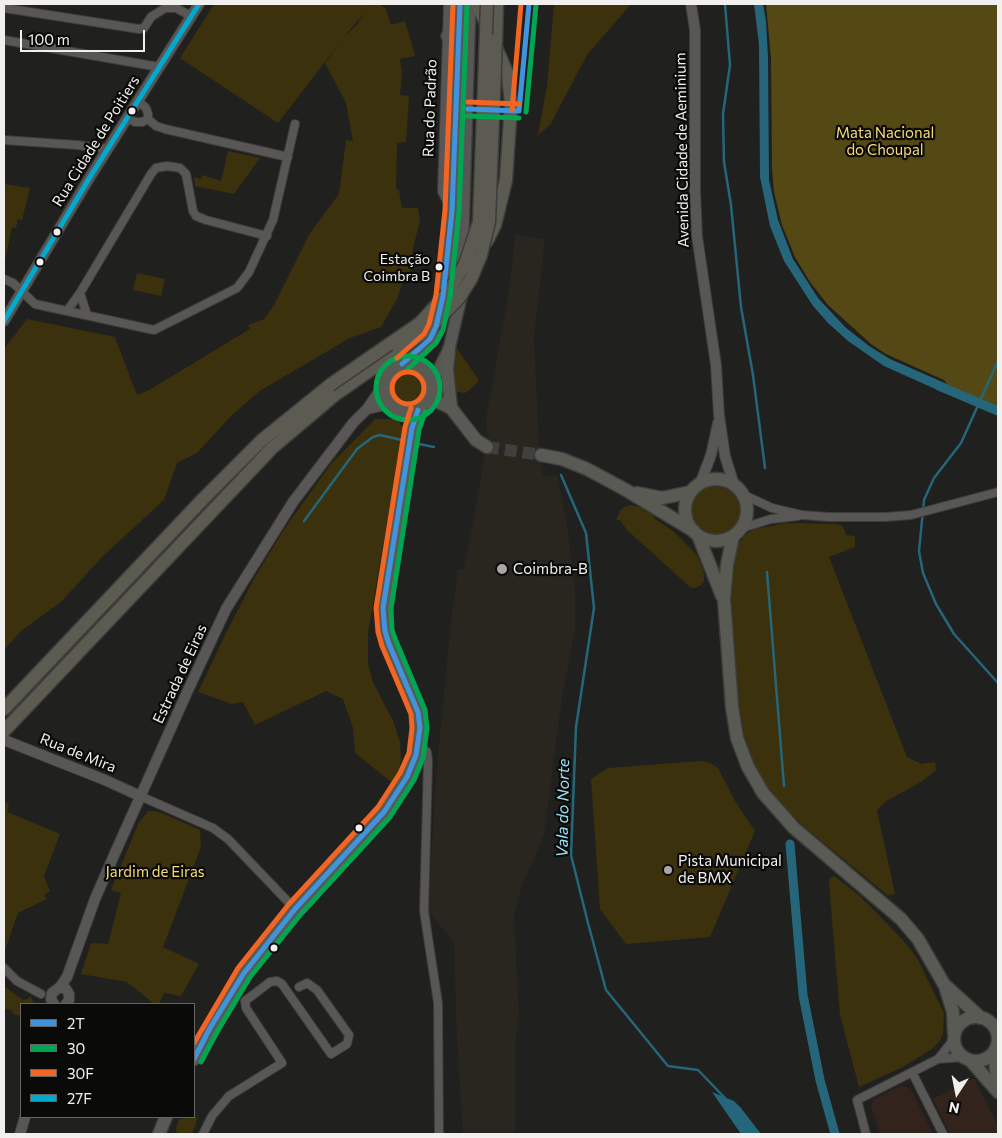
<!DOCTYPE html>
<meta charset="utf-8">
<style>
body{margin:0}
#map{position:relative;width:1002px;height:1138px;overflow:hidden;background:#20201f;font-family:Commissioner,sans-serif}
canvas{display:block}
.frame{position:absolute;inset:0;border:5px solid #f1f0ee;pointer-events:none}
.legend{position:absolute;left:20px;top:1003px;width:175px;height:115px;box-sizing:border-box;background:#0a0a09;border:1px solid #666665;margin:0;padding:6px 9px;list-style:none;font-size:15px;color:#f1f0ee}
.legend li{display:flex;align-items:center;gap:10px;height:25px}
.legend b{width:25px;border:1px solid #666665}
.north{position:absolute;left:932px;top:1068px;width:50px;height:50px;-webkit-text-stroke:4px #0a0a09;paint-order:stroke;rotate:191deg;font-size:14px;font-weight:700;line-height:20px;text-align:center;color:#f1f0ee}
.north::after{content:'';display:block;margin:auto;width:18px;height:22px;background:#f1f0ee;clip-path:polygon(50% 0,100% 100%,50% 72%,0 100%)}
.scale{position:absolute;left:20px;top:30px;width:125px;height:22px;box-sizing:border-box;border:2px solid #f1f0ee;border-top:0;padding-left:6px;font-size:15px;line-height:18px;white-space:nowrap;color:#f1f0ee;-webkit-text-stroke:4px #0a0a09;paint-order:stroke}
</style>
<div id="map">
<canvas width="1002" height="1138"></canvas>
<div class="frame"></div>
<ul class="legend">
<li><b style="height:6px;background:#4094de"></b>2T</li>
<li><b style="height:6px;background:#00a651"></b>30</li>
<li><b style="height:6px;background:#f26522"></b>30F</li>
<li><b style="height:6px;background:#00a9ce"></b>27F</li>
</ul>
<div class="north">N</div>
<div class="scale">100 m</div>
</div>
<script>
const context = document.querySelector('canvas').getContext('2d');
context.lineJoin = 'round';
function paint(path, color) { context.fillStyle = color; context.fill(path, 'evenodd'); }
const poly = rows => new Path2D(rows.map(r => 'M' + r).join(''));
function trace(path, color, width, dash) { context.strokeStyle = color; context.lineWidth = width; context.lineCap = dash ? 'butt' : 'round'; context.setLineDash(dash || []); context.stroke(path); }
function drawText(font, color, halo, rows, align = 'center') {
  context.font = font + ' Commissioner,sans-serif'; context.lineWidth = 4.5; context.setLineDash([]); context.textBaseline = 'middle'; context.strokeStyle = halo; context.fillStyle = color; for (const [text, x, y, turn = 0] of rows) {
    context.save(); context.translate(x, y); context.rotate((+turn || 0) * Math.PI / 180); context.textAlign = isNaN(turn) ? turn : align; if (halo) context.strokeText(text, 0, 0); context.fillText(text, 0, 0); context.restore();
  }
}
paint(poly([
 [515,234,545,239,534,337,539,447,543,476,557,475,567,525,575,590,575,630,562,698,544,835,522,886,514,914,519,1015,515,1044,515,1132,505,1134,463,1134,457,1041,454,942,428,911,436,777,451,621,458,569,464,569,488,440,486,419,510,284]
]), '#29261f');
paint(poly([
 [974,1078,998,1126,998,1134,950,1134,933,1099],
 [902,1085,911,1089,933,1134,880,1134,871,1106,874,1099]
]), '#32231d');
paint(poly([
 [214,4,369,4,371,6,372,4,380,4,386,9,391,25,405,21,415,56,400,59,402,73,400,95,409,96,406,142,397,143,396,189,399,190,402,208,418,208,420,221,413,248,410,277,405,276,397,299,381,327,350,338,261,390,232,415,197,453,177,463,164,500,103,556,61,602,21,631,4,650,4,349,27,319,115,337,137,395,149,390,250,329,248,325,264,319,274,305,310,233,339,194,346,140,353,141,346,103,325,63,344,37,359,23,358,22,365,12,344,37,278,123,180,58],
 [554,4,631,4,587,55,550,125,538,135,547,86],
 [228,151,260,158,234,194,195,186,194,177,201,179,202,175,221,181],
 [4,184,30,188,22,220,18,219,16,228,12,227,4,266],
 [137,273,165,279,161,296,133,290],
 [455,346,479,380,472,388,465,393,457,392,454,387,450,370],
 '390 388a17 17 0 1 1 34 0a17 17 0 1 1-34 0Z',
 [375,419,397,419,403,428,368,633,368,664,373,682,393,721,400,742,401,760,396,780,390,781,355,753,353,728,343,699,326,691,255,725,243,702,232,704,198,692,227,631,256,575,285,528,331,464],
 '690 511a25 25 0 1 1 50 0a25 25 0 1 1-50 0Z',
 [630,505,639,507,653,515,655,519,673,531,696,554,701,564,704,574,704,581,701,585,695,588,690,587,626,529,620,520,616,520,620,511,624,507],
 [786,523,837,524,843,526,846,535,855,536,855,547,829,557,907,757,921,764,935,762,936,770,921,782,885,802,877,810,895,894,887,895,806,828,777,801,756,769,747,750,739,705,731,625,733,566,736,546,748,533,755,529],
 [701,761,710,763,718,768,735,801,755,831,710,937,626,944,600,909,591,779,608,768],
 [4,802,9,804,7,812,60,834,44,876,50,891,44,895,47,899,18,913,4,953],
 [148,811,155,811,162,813,200,830,201,847,163,947,199,964,181,996,164,993,159,1004,154,1004,127,982,81,974,91,943,108,944,121,893,111,890,138,824],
 [834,876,861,897,902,939,917,958,944,1013,943,1034,939,1042,932,1049,901,1068,859,1087,840,1015,829,883,830,878],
 [4,986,23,1000,28,999,30,996,35,1004,21,1004,21,1016,12,1014,13,1011,4,1008],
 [198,1117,192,1134,177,1134,176,1128,179,1119]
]), '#3b310d');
paint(poly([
 [766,4,998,4,998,408,950,388,944,380,886,354,871,344,828,305,810,282,795,257,782,225,774,192,772,168,771,58]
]), '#544815');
paint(poly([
 [754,4,763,4,766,21,768,57,769,180,778,220,793,259,818,298,845,327,869,346,890,359,947,384,950,388,948,392,942,392,884,366,848,341,828,323,813,306,784,261,770,226,760,177,759,45],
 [712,1092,734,1101,741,1108,761,1134,741,1134]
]), '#25667a');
trace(poly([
 [725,4,730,65,723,114,724,162,731,205,741,307,753,375,765,468],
 [998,361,961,443,934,478,924,500,919,551,923,573,936,604,954,634,998,683],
 [414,443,434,447],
 [561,475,586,533,594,608,576,727,571,855,588,923,606,990,668,1066,698,1070,725,1098],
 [304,521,357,449,373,437,380,435,406,441],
 [767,572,784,786]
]), '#25667a', 2.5);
trace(poly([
 [939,386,998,411],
 [790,844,803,995,820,1080,835,1134]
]), '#25667a', 9);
trace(poly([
 [487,447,541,455]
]), '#3f3f3e', 12, [12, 6]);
const minor = poly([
 [448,4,442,192,451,209],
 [4,8,139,29,144,28,151,17,165,8,176,8,191,16],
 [4,40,159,67],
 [127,118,135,122,142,122,148,119,148,114,146,108,138,101],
 [148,119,156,126,165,129,288,157],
 [4,140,77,145,108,149],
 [4,279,13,283,35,304,154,330,237,288,249,272,273,220,295,124],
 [80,293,87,315],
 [67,311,80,293,151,174,156,168,167,166,180,168,186,174,193,211,196,216,206,220,267,236],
 [744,495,772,508,802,515,829,517,885,517,911,515,998,492],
 [742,528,771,519,798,516],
 [419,744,427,752,428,762,424,911,438,1003,439,1134],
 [140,796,213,828,228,839,295,909],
 [4,968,17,981,41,994],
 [938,1059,954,1039],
 [912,1072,943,1134],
 [203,1134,212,1116,229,1096,282,1063,246,1008,245,1001,270,982,277,981,282,984,331,1054,347,1044,349,1035,317,990,307,983,299,987],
 [866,1134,857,1100,938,1059,963,1057]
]);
const tertiary = poly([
 [691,4,695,30,695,190,697,236,716,365,719,415,725,456,734,485],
 [4,321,90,177,199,4],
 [367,409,390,404],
 [700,484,711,455,718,423],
 [4,740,105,780,140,796],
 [60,987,67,977,95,899,115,853,189,688,226,609,293,502,353,423,367,409,384,384],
 [54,1004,51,999,52,993,60,987,66,989,69,994,69,1000,66,1004],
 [20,1134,25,1117]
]);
const secondary = poly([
 [447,36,459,14],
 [462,264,470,4],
 [442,301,447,265,452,211,460,4],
 [402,364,430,339,437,322],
 [431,380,439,369,449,349,462,293]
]);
const primary = poly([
 [449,349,447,370,451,408],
 '384 388a24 24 0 1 1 48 0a24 24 0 1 1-48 0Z',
 [430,398,451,408,476,440,487,447],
 [541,455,562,459,587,469,626,490,694,531],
 '685 510a31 31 0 1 1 62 0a31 31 0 1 1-62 0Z',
 [637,493,662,498,691,492],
 [698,535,722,596],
 [733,536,727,565,724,599,732,707,737,738,748,767,763,793,794,828,901,919,918,939,945,986,953,1012,954,1034],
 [946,986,981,1018],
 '954 1039a22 22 0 1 1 44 0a22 22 0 1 1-44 0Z',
 [994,1052,998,1087],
 [194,1059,210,1028,244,973,295,909,384,812,407,777,416,755,420,728,418,712,389,644,385,631,383,608,412,428,418,410],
 [971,1061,998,1092],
 [159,1134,166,1117]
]);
const trunk = poly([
 [477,4,487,26],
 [496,40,497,4],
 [487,241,495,225,506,180,511,104,508,75,495,45],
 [4,709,203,499,262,440,330,385],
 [4,731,272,448,336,394,399,350]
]);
trace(minor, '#3c3c3a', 10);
trace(tertiary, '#3c3c3a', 12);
trace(secondary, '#3c3c3a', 14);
trace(primary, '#3c3c3a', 15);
trace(trunk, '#3c3c3a', 15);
trace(minor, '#585756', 8);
trace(tertiary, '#585756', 10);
trace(secondary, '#585756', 11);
trace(primary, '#5a5a54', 12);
trace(trunk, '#5b5b52', 12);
const trunkBridge = poly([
 [399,350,428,330,459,298,471,279,481,255,489,222,496,40],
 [330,385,420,323,450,290,465,264,479,222,487,4]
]);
trace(trunkBridge, '#3c3c3a', 15, []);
trace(trunkBridge, '#5b5b52', 12);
trace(poly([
 [468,109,519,111],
 [519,111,529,4],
 [402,364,430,339,436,327,443,296,452,211,460,4],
 [194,1059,210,1028,244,973,295,909,384,812,407,777,416,755,420,728,418,712,389,644,385,631,383,608,412,428,418,410]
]), '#4094de', 5);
trace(poly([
 [526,112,536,5],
 [468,116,519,118],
 '376 388a32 32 0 1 1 64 0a32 32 0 1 1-64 0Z',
 [407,370,436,343,443,330,450,298,459,211,467,4],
 [201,1062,217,1032,250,977,301,914,390,817,414,780,423,758,427,728,425,710,396,641,392,630,391,608,419,430,425,412]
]), '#00a651', 5);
trace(poly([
 [468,102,519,104],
 [512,110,521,4],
 [397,358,424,334,429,324,436,295,445,210,453,4],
 '392 388a16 16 0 1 1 32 0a16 16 0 1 1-32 0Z',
 [194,1043,238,968,289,904,378,807,400,773,409,753,412,728,411,714,382,646,378,632,376,608,405,427,411,408]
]), '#f26522', 5);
trace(poly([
 [4,321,90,177,199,4]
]), '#00a9ce', 5);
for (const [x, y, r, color] of [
 [132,111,4.5,"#f1f0ee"],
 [57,232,4.5,"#f1f0ee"],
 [40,262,4.5,"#f1f0ee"],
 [439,267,4.5,"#f1f0ee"],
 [502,569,6,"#a8a7a6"],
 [359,828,4.5,"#f1f0ee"],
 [668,870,5,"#a8a7a6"],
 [274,948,4.5,"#f1f0ee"]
]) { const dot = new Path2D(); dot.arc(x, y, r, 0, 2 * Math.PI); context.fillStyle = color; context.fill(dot); trace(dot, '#0a0a09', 2); }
drawText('14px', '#f1f0ee', '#0a0a09', [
 ["Estação",430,259],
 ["Coimbra B",430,276]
], 'right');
drawText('15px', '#f1f0ee', '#0a0a09', [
 ["Rua do Padrão",430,108,-88],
 ["Rua Cidade de Poitiers",96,141,-58],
 ["Avenida Cidade de Aeminium",682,150,-91],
 ["Estrada de Eiras",180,674,-65],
 ["Rua de Mira",78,753,22]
]);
drawText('15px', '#f7dc75', '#0a0a09', [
 ["Mata Nacional",885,133],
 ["do Choupal",885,150],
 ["Jardim de Eiras",155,872]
]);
drawText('15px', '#f1f0ee', '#0a0a09', [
 ["Coimbra-B",513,569],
 ["Pista Municipal",678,861],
 ["de BMX",678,878]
], 'left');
drawText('italic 16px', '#9be0f8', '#0a0a09', [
 ["Vala do Norte",563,808,-89]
]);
</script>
